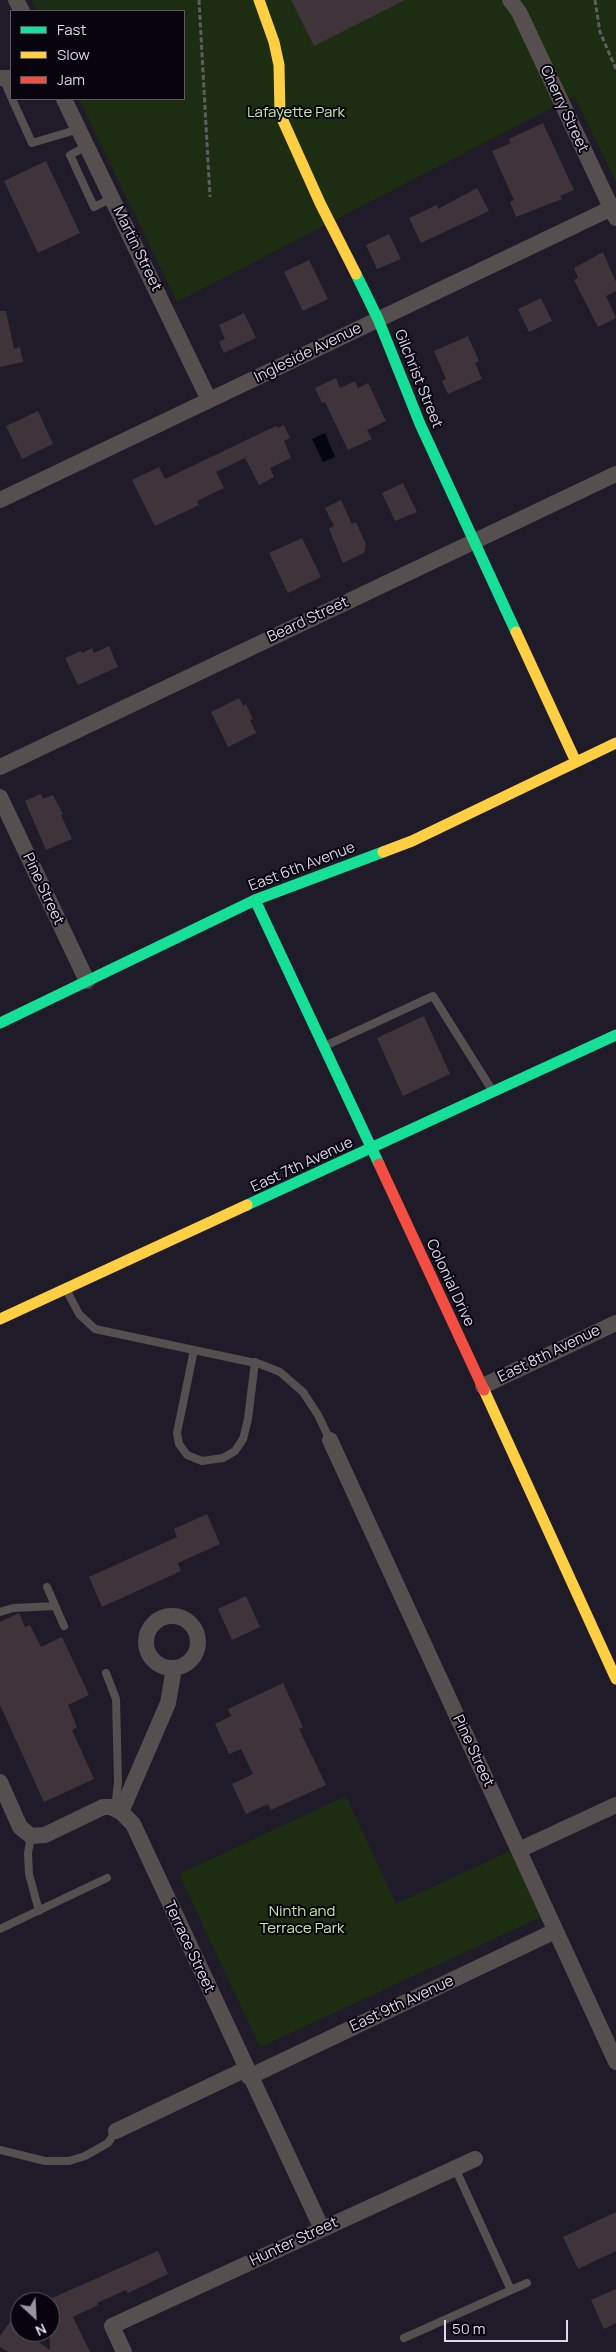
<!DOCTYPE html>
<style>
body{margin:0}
#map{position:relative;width:616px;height:2352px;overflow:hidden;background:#201b29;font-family:Manrope,sans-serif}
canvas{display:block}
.legend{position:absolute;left:10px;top:10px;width:175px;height:90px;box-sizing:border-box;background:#07040e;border:1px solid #5d5966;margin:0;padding:6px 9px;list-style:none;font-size:15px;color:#ddd8ea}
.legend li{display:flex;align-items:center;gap:10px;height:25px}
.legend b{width:25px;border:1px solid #5d5966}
.north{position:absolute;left:10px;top:2292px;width:50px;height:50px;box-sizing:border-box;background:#07040e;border:1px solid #5d5966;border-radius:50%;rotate:155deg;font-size:14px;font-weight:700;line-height:20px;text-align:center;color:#ddd8ea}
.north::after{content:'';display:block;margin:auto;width:18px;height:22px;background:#9b96a6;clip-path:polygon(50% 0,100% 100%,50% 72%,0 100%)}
.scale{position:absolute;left:444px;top:2320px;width:124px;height:22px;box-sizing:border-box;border:2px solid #ddd8ea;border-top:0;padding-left:6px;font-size:15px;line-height:18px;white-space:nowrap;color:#ddd8ea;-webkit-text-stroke:4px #07040e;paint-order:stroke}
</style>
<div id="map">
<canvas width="616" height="2352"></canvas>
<ul class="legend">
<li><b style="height:6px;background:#16e098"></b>Fast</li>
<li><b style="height:6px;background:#ffcf43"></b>Slow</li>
<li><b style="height:6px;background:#f24e42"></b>Jam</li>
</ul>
<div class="north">N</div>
<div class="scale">50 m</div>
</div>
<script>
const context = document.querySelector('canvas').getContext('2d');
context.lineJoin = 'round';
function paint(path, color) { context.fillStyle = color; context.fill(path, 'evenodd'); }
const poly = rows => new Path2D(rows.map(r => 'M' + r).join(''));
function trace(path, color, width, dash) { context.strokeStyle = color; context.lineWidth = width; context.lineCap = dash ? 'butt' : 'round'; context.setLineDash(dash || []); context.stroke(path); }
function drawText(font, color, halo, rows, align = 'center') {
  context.font = font + ' Manrope,sans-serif'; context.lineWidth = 4; context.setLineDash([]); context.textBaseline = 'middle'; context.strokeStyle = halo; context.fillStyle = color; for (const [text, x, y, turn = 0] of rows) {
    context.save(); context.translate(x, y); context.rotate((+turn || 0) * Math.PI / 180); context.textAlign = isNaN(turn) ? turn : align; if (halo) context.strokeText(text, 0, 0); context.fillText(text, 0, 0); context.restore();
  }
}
paint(poly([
 [32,0,616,0,616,182,574,96,177,302,79,99,184,99,184,11,37,11],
 [346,1796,396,1904,510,1851,541,1917,260,2047,179,1874]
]), '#1d2d12');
paint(poly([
 [325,433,335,457,323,462,312,439]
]), '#03070d');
paint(poly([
 [291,0,405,0,314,46],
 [543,123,574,190,560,196,562,199,516,217,510,202,514,200,492,151,511,143,509,139],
 [46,161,80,233,38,253,4,181],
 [477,188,489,211,421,243,409,218,437,205,438,209],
 [389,234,401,259,377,269,366,245],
 [603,252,616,282,616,291,606,296,616,318,598,327,574,280,578,278,574,268],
 [309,260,328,299,303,311,284,272],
 [541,298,552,321,529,332,518,309],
 [0,311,6,311,14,349,20,347,23,362,0,367],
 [244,313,256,338,224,353,219,342,225,339,219,325],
 [468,336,479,361,475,363,482,379,448,394,442,381,446,379,434,351],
 [336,378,340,388,355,381,358,388,368,383,386,421,367,430,372,439,348,450,325,402,322,403,315,388],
 [38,411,53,444,22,459,6,426],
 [284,425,290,438,284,441,291,458,270,468,274,477,259,485,245,458,216,472,224,488,197,501,199,505,155,526,132,480,159,467,165,479,276,426,278,428],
 [403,483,417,512,395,521,382,493],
 [341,500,352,524,356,522,366,544,364,553,343,563,329,529,334,526,325,508],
 [302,538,321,577,288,593,269,553],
 [109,646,118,667,78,685,65,658,81,651,82,653,92,648,94,653],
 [239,698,243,706,246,704,253,719,250,720,256,733,228,747,211,712],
 [41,794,43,799,53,795,63,814,61,815,72,839,46,850,25,801],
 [424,1016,450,1074,403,1096,377,1038],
 [207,1514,220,1544,178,1563,181,1571,102,1607,89,1577,177,1537,174,1529],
 [246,1596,260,1627,232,1640,218,1609],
 [19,1613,25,1627,30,1625,41,1647,62,1637,89,1695,68,1705,77,1727,72,1730,94,1779,44,1802,0,1705,0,1622],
 [283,1683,303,1727,299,1729,326,1785,271,1810,268,1804,246,1814,232,1784,253,1774,241,1749,229,1754,215,1724,231,1716,228,1709],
 [616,2212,616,2251,578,2269,563,2237],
 [158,2251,168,2274,128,2293,126,2290,97,2303,98,2305,73,2317,90,2352,8,2352,0,2347,0,2336,10,2322,20,2329,20,2332,24,2332,50,2350,50,2299],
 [616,2289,616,2323,604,2329,591,2300]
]), '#3f343a');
trace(poly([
 [199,0,210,197],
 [595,0,600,32,616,69]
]), '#615c5f', 3, [5, 2.5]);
trace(poly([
 [3,78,11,97],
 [12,99,32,143,79,129],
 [87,146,70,155,94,207,112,198],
 [327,1045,433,996,492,1090],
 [67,1291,79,1314,95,1329,260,1364,280,1372,303,1392,318,1415,330,1440],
 [194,1350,177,1433,179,1444,187,1455,202,1461,223,1458,235,1451,243,1439,248,1419,255,1362],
 [47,1587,64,1626],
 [0,1612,13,1608,55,1606],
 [106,1673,116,1699,118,1782,115,1809],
 [31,1836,28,1853,29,1874,39,1911],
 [0,1929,107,1878],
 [0,2150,45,2161,69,2161,85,2156,108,2143,116,2131],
 [455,2168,511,2290],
 [404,2338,527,2283]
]), '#564f4f', 8);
trace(poly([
 [16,0,22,11],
 [510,0,519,12,616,218],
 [0,78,11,78],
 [64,99,209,400],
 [0,500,616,206],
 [0,767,616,474],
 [0,797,87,981],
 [483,1386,616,1323],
 [330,1440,616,2062],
 '146 1642a26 26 0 1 1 52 0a26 26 0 1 1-52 0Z',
 [0,1782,20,1827,31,1836,45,1835,103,1807,111,1807,121,1812,133,1824,322,2229],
 [121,1812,168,1703,174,1668],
 [519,1850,616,1805],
 [249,2077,555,1931],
 [116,2131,246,2069],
 [124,2352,112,2326,475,2159]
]), '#564f4f', 16);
trace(poly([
 [356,274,378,319,420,424,516,632],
 [255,900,379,1164],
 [0,1023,255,900,383,852],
 [247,1205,616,1035]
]), '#16e098', 11);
trace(poly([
 [259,0,274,42,279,65,280,114,320,203,356,274],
 [516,632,576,762],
 [383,852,412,841,616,743],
 [0,1319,247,1205],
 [484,1390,616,1679]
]), '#ffcf43', 11);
trace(poly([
 [379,1164,484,1390]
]), '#f24e42', 11);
drawText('15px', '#ddd8ea', '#07040e', [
 ["Cherry Street",564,109,65],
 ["Martin Street",137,249,64],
 ["Ingleside Avenue",308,353,-26],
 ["Gilchrist Street",418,379,68],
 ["Beard Street",308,620,-25],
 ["East 6th Avenue",302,867,-21],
 ["Pine Street",43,889,65],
 ["East 7th Avenue",302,1165,-25],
 ["Colonial Drive",450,1283,65],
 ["East 8th Avenue",549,1354,-26],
 ["Pine Street",473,1751,65],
 ["Terrace Street",189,1947,65],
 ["East 9th Avenue",402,2004,-25],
 ["Hunter Street",294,2242,-25]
]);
drawText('15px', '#c0eba5', '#07040e', [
 ["Lafayette Park",296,113],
 ["Ninth and",302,1912],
 ["Terrace Park",302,1929]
]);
</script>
